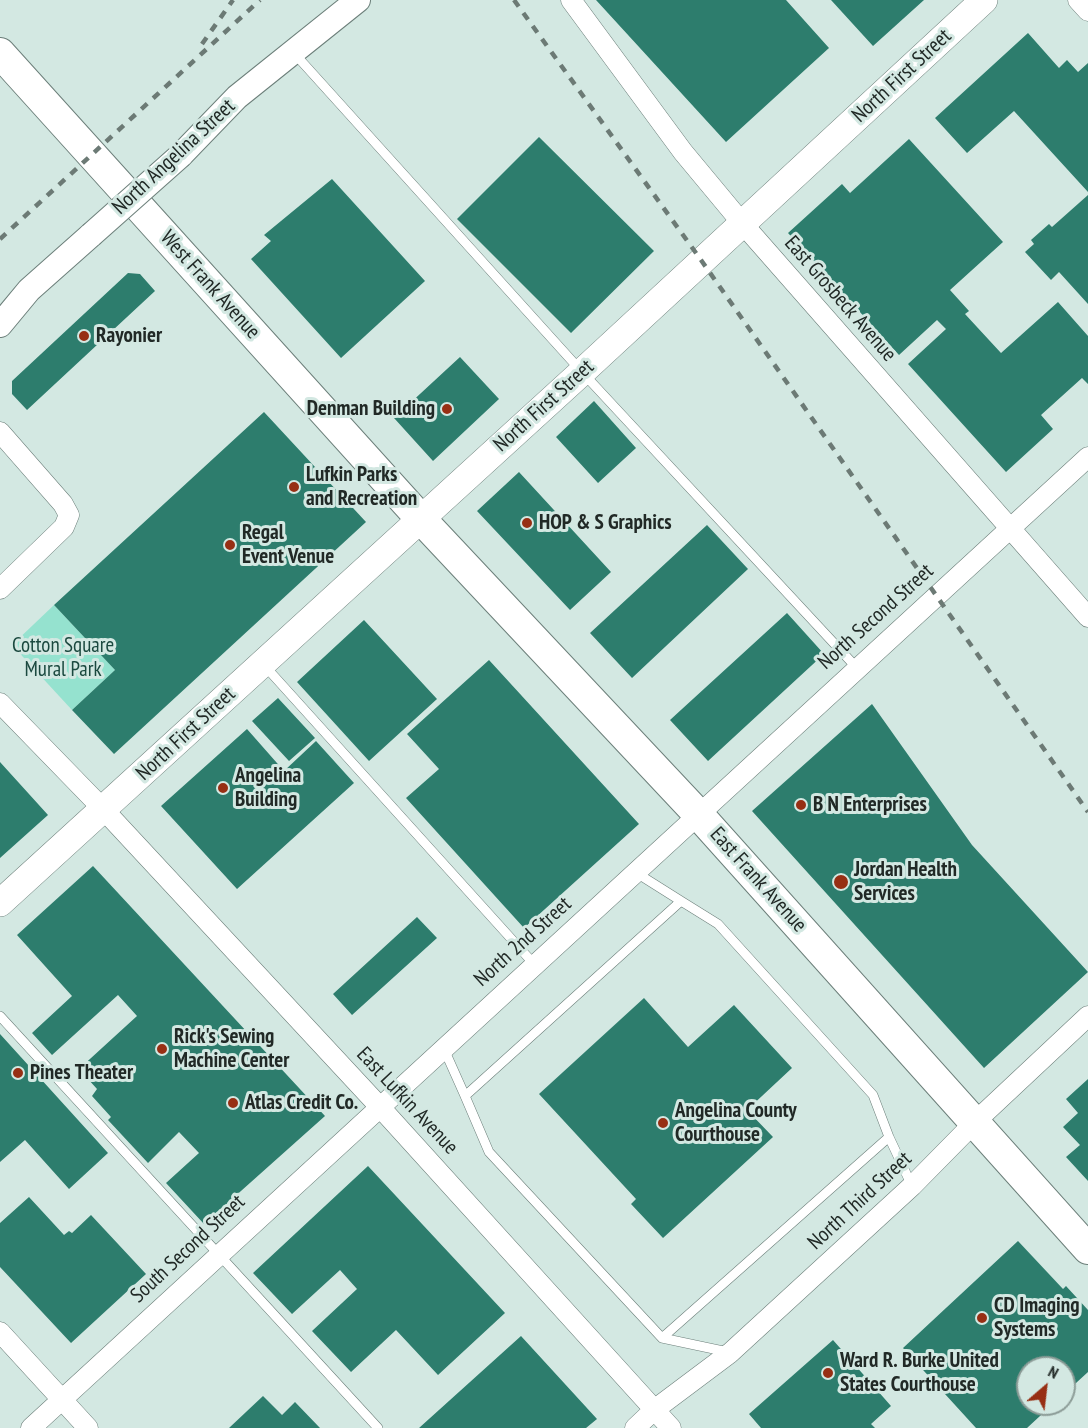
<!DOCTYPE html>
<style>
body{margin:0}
#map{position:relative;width:1088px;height:1428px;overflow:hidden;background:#d3e8e2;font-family:"PT Sans Narrow",sans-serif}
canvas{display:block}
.north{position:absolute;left:1016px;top:1356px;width:60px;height:60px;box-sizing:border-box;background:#d3e8e2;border:2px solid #8c9c97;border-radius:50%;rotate:28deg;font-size:16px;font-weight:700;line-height:24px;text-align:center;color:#212926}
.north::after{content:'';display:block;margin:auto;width:21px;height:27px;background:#972f14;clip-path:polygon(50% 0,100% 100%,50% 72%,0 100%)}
</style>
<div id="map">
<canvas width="1088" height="1428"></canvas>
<div class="north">N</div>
</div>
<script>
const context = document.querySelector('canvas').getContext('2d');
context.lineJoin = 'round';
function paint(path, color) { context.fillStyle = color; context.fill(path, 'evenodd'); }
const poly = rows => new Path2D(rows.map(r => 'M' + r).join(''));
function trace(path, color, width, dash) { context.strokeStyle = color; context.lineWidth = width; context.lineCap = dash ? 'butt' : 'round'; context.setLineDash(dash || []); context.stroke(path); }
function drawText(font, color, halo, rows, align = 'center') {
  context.font = font + ' "PT Sans Narrow",sans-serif'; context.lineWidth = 6; context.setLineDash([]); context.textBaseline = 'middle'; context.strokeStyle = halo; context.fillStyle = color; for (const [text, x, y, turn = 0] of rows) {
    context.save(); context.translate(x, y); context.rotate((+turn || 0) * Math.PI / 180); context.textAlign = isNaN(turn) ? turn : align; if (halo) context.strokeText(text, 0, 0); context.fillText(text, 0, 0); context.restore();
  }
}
paint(poly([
 [54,605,115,670,72,710,12,645]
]), '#95e2cf');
paint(poly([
 [596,0,786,0,829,48,726,142],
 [831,0,924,0,873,46],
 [1028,33,1059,68,1067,60,1078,72,1088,63,1088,192,1014,111,967,153,935,118],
 [539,137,654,251,571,333,457,219],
 [909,139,1003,242,950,290,969,311,965,314,1001,353,1058,302,1088,336,1088,384,1082,378,1041,415,1053,429,1006,472,908,364,946,329,937,320,899,355,788,233,842,184,850,193],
 [332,179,425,281,341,358,251,259,271,241,264,235],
 [1088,195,1088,304,1059,272,1051,280,1025,252,1034,244,1031,240,1049,224,1052,227],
 [128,273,140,274,155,291,27,410,12,394,12,381],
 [460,357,499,399,433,461,394,418],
 [594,401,636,448,598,483,556,437],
 [264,412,366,522,114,754,72,710,115,670,54,605],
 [519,472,611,572,570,610,477,511],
 [707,525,748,569,632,678,590,633],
 [787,613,824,654,708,761,670,720],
 [364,620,437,699,369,761,297,682],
 [489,660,639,824,524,928,406,798,439,769,407,734],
 [278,698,315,738,289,761,252,721],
 [872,704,972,845,1088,972,984,1068,752,811],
 [247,729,284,771,316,741,354,783,237,889,161,806],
 [0,762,48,815,0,858],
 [93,866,325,1116,204,1224,166,1183,199,1153,179,1132,148,1163,108,1120,111,1117,92,1096,97,1089,79,1069,137,1016,118,995,52,1055,32,1033,72,996,17,935],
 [417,917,437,938,352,1015,333,994],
 [644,998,688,1047,734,1005,792,1068,747,1110,773,1137,663,1238,631,1204,636,1199,539,1094],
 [0,1034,108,1153,69,1189,25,1140,0,1162],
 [1088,1079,1088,1181,1066,1157,1080,1145,1063,1127,1078,1113,1066,1099],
 [368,1166,505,1313,438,1375,396,1330,351,1372,312,1331,357,1289,340,1270,292,1314,253,1273],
 [29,1197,64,1235,69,1231,72,1233,91,1215,146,1274,71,1343,0,1267,0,1223],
 [1018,1241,1063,1289,1066,1286,1088,1310,1088,1372,1064,1394,1064,1368,1028,1368,1028,1404,1053,1404,1027,1428,976,1428,903,1348],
 [521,1336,597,1419,586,1428,419,1428],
 [833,1340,891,1406,871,1424,875,1428,761,1428,749,1414],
 [263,1396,282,1415,295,1402,320,1428,229,1428]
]), '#2d7d6d');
const service = poly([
 [294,53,582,372,856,667],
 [264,665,534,964],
 [635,872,681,901],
 [681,901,718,924,873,1095,889,1137,662,1338,489,1152,465,1096,681,901],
 [0,1016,378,1428],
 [444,1049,465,1096],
 [889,1137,912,1186],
 [662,1338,728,1352]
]);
const minor = poly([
 [571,0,683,152,742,223,1088,617],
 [1078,0,1088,11],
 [0,432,63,504,69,515,64,527,0,589],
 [0,703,104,810,379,1106,671,1428],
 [0,1332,88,1428],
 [31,1428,1088,457],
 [635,1428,654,1410,730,1353,912,1186,976,1121,1088,1016]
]);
const tertiary = poly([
 [181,155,237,97,358,0],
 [0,325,29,290,91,235]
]);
const secondary = poly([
 [0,903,582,372,984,0]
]);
const primary = poly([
 [0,53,420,518,698,814,1088,1249]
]);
trace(service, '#6c7f7a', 10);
trace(minor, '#6c7f7a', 21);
trace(tertiary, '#6c7f7a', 26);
trace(secondary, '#6c7f7a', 28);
trace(primary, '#6c7f7a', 32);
trace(service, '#fff', 9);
trace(minor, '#fff', 20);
trace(tertiary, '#fff', 24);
trace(secondary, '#fff', 27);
trace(primary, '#fff', 30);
trace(poly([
 [514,0,701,260,1088,812],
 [202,44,233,0],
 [0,239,260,0]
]), '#6c7a75', 4.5, [8, 8]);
const tertiaryBridge = poly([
 [91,235,181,155]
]);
trace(tertiaryBridge, '#6c7f7a', 26, []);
trace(tertiaryBridge, '#fff', 24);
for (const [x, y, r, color] of [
 [84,336,6,"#972f14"],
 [447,409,6,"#972f14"],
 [294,487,6,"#972f14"],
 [527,523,6,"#972f14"],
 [230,545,6,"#972f14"],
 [223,788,6,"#972f14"],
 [801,805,6,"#972f14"],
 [841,882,8,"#972f14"],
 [162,1049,6,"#972f14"],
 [18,1073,6,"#972f14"],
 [233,1103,6,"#972f14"],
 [663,1123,6,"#972f14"],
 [982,1318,6,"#972f14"],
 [828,1373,6,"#972f14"]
]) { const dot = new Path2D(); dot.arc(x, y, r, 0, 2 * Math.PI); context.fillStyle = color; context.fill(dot); trace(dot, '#d3e8e2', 2); }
drawText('21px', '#212926', '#d3e8e2', [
 ["North First Street",902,76,-43],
 ["North Angelina Street",174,157,-43],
 ["West Frank Avenue",210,285,48],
 ["East Grosbeck Avenue",840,299,49],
 ["North First Street",544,406,-42],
 ["North Second Street",876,617,-42],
 ["North First Street",186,734,-43],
 ["East Frank Avenue",758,880,48],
 ["North 2nd Street",523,942,-42],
 ["East Lufkin Avenue",407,1101,47],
 ["North Third Street",860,1201,-43],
 ["South Second Street",188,1249,-43]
]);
drawText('bold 21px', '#212926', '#d3e8e2', [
 ["Rayonier",96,336],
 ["Denman Building",435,409,"right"],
 ["Lufkin Parks",306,475],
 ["and Recreation",306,499],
 ["HOP & S Graphics",539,523],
 ["Regal",242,533],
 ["Event Venue",242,557],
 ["Angelina",235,776],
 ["Building",235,800],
 ["B N Enterprises",813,805],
 ["Jordan Health",854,870],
 ["Services",854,894],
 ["Rick's Sewing",174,1037],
 ["Machine Center",174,1061],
 ["Pines Theater",30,1073],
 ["Atlas Credit Co.",245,1103],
 ["Angelina County",675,1111],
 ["Courthouse",675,1135],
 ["CD Imaging",994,1306],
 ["Systems",994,1330],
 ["Ward R. Burke United",840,1361],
 ["States Courthouse",840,1385]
], 'left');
drawText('21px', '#1b493f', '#d3e8e2', [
 ["Cotton Square",63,646],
 ["Mural Park",63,670]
]);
</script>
